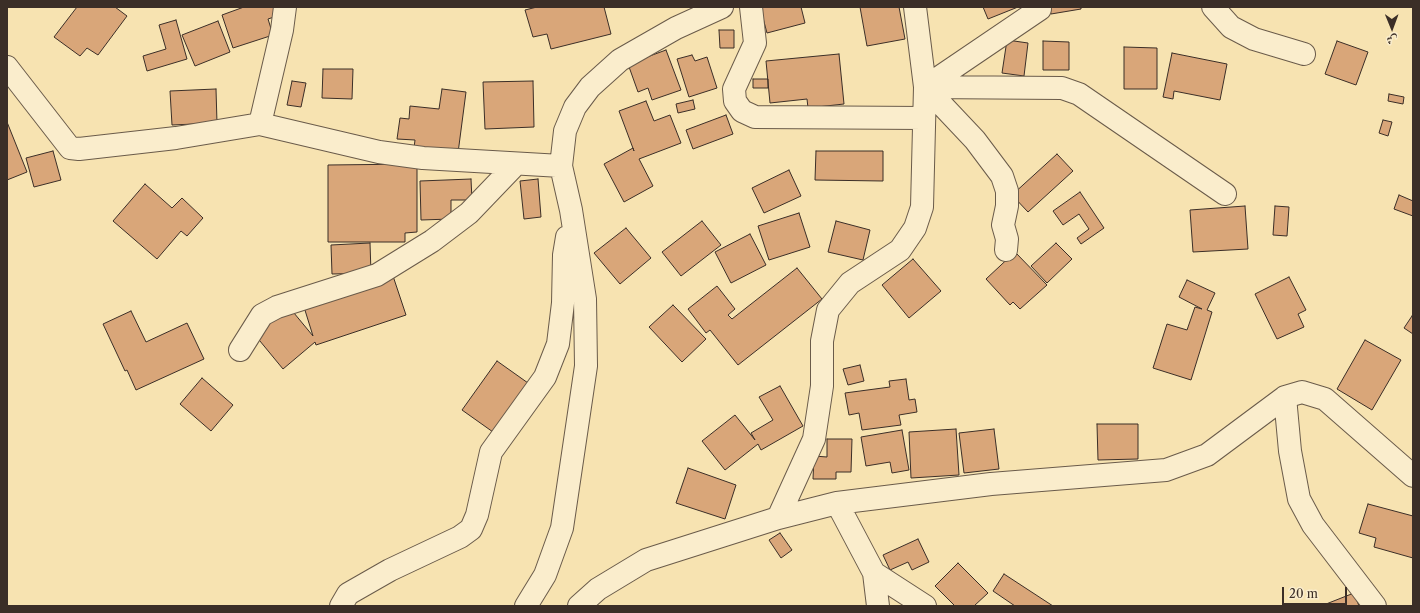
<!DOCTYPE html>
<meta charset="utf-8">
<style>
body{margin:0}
#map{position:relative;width:1420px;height:613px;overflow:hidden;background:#f7e3b1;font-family:"Libre Caslon Text",Amiri,serif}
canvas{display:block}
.frame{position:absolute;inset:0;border:8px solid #3b2e27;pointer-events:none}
.north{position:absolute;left:1372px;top:8px;width:40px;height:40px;-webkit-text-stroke:3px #faedcc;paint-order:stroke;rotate:179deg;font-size:11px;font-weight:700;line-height:16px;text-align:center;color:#3b2e27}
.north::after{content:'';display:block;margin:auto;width:14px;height:18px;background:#3b2e27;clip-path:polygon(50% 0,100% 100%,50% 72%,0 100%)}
.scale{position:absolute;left:1282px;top:587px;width:65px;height:18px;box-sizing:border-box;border:2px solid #3b2e27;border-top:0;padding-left:5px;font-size:12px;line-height:14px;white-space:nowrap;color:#3b2e27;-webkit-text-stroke:3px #faedcc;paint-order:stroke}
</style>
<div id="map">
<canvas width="1420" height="613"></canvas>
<div class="frame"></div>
<div class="north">ش</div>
<div class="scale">20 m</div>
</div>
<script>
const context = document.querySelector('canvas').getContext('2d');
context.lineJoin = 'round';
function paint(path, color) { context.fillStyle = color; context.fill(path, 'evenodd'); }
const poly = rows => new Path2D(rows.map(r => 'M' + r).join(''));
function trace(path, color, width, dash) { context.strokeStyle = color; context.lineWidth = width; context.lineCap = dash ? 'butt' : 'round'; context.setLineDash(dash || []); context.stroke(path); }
const building = poly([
 [77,7,115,7,127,16,98,55,87,48,80,56,54,37,77,7],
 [244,7,274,7,277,16,268,19,273,35,233,48,222,15,244,7],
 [537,7,604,7,611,34,551,49,547,34,533,37,525,10,537,7],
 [760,7,801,7,805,23,767,33,760,7],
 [860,7,899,7,905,39,867,46,860,7],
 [983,7,1018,7,988,19,983,7],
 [1049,7,1081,7,1081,9,1051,14,1049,7],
 [176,20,187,59,147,71,143,56,166,49,159,25,176,20],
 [218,21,230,52,195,66,182,35,218,21],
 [719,30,734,30,734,48,720,48,719,30],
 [1007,40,1028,43,1024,76,1002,73,1007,40],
 [1043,41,1069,42,1069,70,1043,70,1043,41],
 [1337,41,1368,52,1356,85,1325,74,1337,41],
 [1124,47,1157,48,1157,89,1124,89,1124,47],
 [666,50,681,90,652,100,648,88,638,92,628,64,666,50],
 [1172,53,1227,64,1220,100,1174,91,1173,99,1163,97,1172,53],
 [839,54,844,104,808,108,807,99,770,103,766,61,839,54],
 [692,55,695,61,707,57,717,88,689,97,677,59,692,55],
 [323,69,353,69,352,99,322,98,323,69],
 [753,79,768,79,768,88,753,88,753,79],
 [292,81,306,83,301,107,287,105,292,81],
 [533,81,534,127,485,129,483,82,533,81],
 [216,89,217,123,172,125,170,91,216,89],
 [442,89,466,92,458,153,414,148,415,140,397,139,400,118,409,119,410,106,439,109,442,89],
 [1389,94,1404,97,1403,104,1388,101,1389,94],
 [693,100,695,109,678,113,676,104,693,100],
 [646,101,654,121,670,115,681,143,639,159,653,186,624,202,604,164,633,148,634,151,619,111,646,101],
 [726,115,733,134,693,149,686,130,726,115],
 [1383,120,1392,122,1388,136,1379,133,1383,120],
 [7,122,27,172,7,180,7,122],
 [53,151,61,180,34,187,26,158,53,151],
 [816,151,883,151,883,181,815,180,816,151],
 [1057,154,1073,171,1028,212,1012,195,1057,154],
 [417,164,417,232,405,233,405,242,328,242,328,165,417,164],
 [789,170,801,196,764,213,752,188,789,170],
 [471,179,472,200,451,200,451,219,421,220,420,181,471,179],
 [538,179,541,217,524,219,520,181,538,179],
 [145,184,172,208,182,198,203,218,187,236,181,231,157,259,113,221,145,184],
 [1080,192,1104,228,1081,244,1077,238,1089,229,1079,214,1063,225,1053,211,1080,192],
 [1399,195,1413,201,1413,216,1394,209,1399,195],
 [1245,206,1248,249,1193,252,1190,210,1245,206],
 [1275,206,1289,207,1287,236,1273,235,1275,206],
 [799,213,810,247,769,260,758,226,799,213],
 [702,221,721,245,681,276,662,252,702,221],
 [836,221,870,230,863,260,828,252,836,221],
 [626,228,651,258,620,284,594,253,626,228],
 [750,234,766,265,731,283,715,252,750,234],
 [370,243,371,273,332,274,331,245,370,243],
 [1056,243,1072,259,1047,283,1031,266,1056,243],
 [1015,252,1047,285,1020,309,1013,302,1010,305,986,279,1015,252],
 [913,259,941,291,909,318,882,285,913,259],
 [797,268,822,299,738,365,710,330,706,333,688,309,717,286,735,309,728,315,732,319,797,268],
 [393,276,406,315,316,345,315,342,283,369,255,335,289,307,313,336,304,307,393,276],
 [1289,277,1306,310,1298,314,1304,327,1277,339,1255,294,1289,277],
 [1187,280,1215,293,1207,310,1212,312,1191,380,1153,368,1167,324,1187,330,1195,307,1202,309,1179,297,1187,280],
 [673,305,706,339,682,362,649,327,673,305],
 [131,311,146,342,187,323,204,359,136,390,127,370,125,371,103,324,131,311],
 [1412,316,1413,317,1413,334,1404,328,1412,316],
 [1365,340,1401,360,1372,410,1337,389,1365,340],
 [497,361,528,383,493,432,462,410,497,361],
 [860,365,864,381,848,385,843,369,860,365],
 [202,378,233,405,211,431,180,404,202,378],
 [906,379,909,400,915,399,917,412,899,415,901,425,862,430,859,413,849,415,845,393,890,387,889,381,906,379],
 [780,386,803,426,761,450,758,444,725,470,702,441,735,415,755,440,751,433,773,420,759,397,780,386],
 [1097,424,1138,424,1138,459,1098,460,1097,424],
 [956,429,959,475,911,478,909,432,956,429],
 [994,429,999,469,964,473,959,433,994,429],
 [902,430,909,470,892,473,890,462,866,466,861,437,902,430],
 [827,439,852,439,851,472,836,472,836,479,813,479,814,456,827,457,827,439],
 [688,468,736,485,725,519,676,503,688,468],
 [1368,504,1413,516,1413,558,1374,547,1376,538,1359,533,1368,504],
 [780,533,792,550,781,558,769,540,780,533],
 [918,539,929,562,912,570,908,562,890,570,883,555,918,539],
 [958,563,988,593,974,606,955,606,935,586,958,563],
 [1004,574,1053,606,1015,606,993,591,1004,574],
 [1354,593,1359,606,1321,606,1354,593]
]);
paint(building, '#d9a679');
trace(building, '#3b2e27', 1);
const minor = poly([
 [751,7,755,43,734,89,735,101,742,111,755,117,924,118],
 [1213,7,1231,27,1254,39,1304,54],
 [7,67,70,148,79,149,176,138,260,124,379,152,423,158,561,166],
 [925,87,1040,9],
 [260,124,282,30,285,7],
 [1006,250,1007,239,1003,225,1007,206,1007,191,1002,176,975,140,925,87,1062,88,1079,94,1225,194],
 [240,350,262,315,277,307,377,275,432,241,469,213,516,164],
 [1285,397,1290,451,1299,499,1313,525,1375,606],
 [837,503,874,573,925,606],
 [778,518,814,439,822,386,822,341,828,310,850,283,900,250,915,228,922,207,925,87,915,7],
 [874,573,878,606],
 [341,606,348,594,390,570,460,537,471,529,477,515,491,452,545,377,558,344,563,303,564,255,567,237],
 [526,606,545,575,562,528,586,366,585,299,571,210,561,166,565,131,575,107,590,87,620,60,676,28,722,7],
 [579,606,598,589,646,560,778,518,837,503,991,484,1166,470,1207,455,1285,397,1302,392,1325,399,1413,476]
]);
trace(minor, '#6a5b4a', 24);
trace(minor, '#faedcc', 22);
</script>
